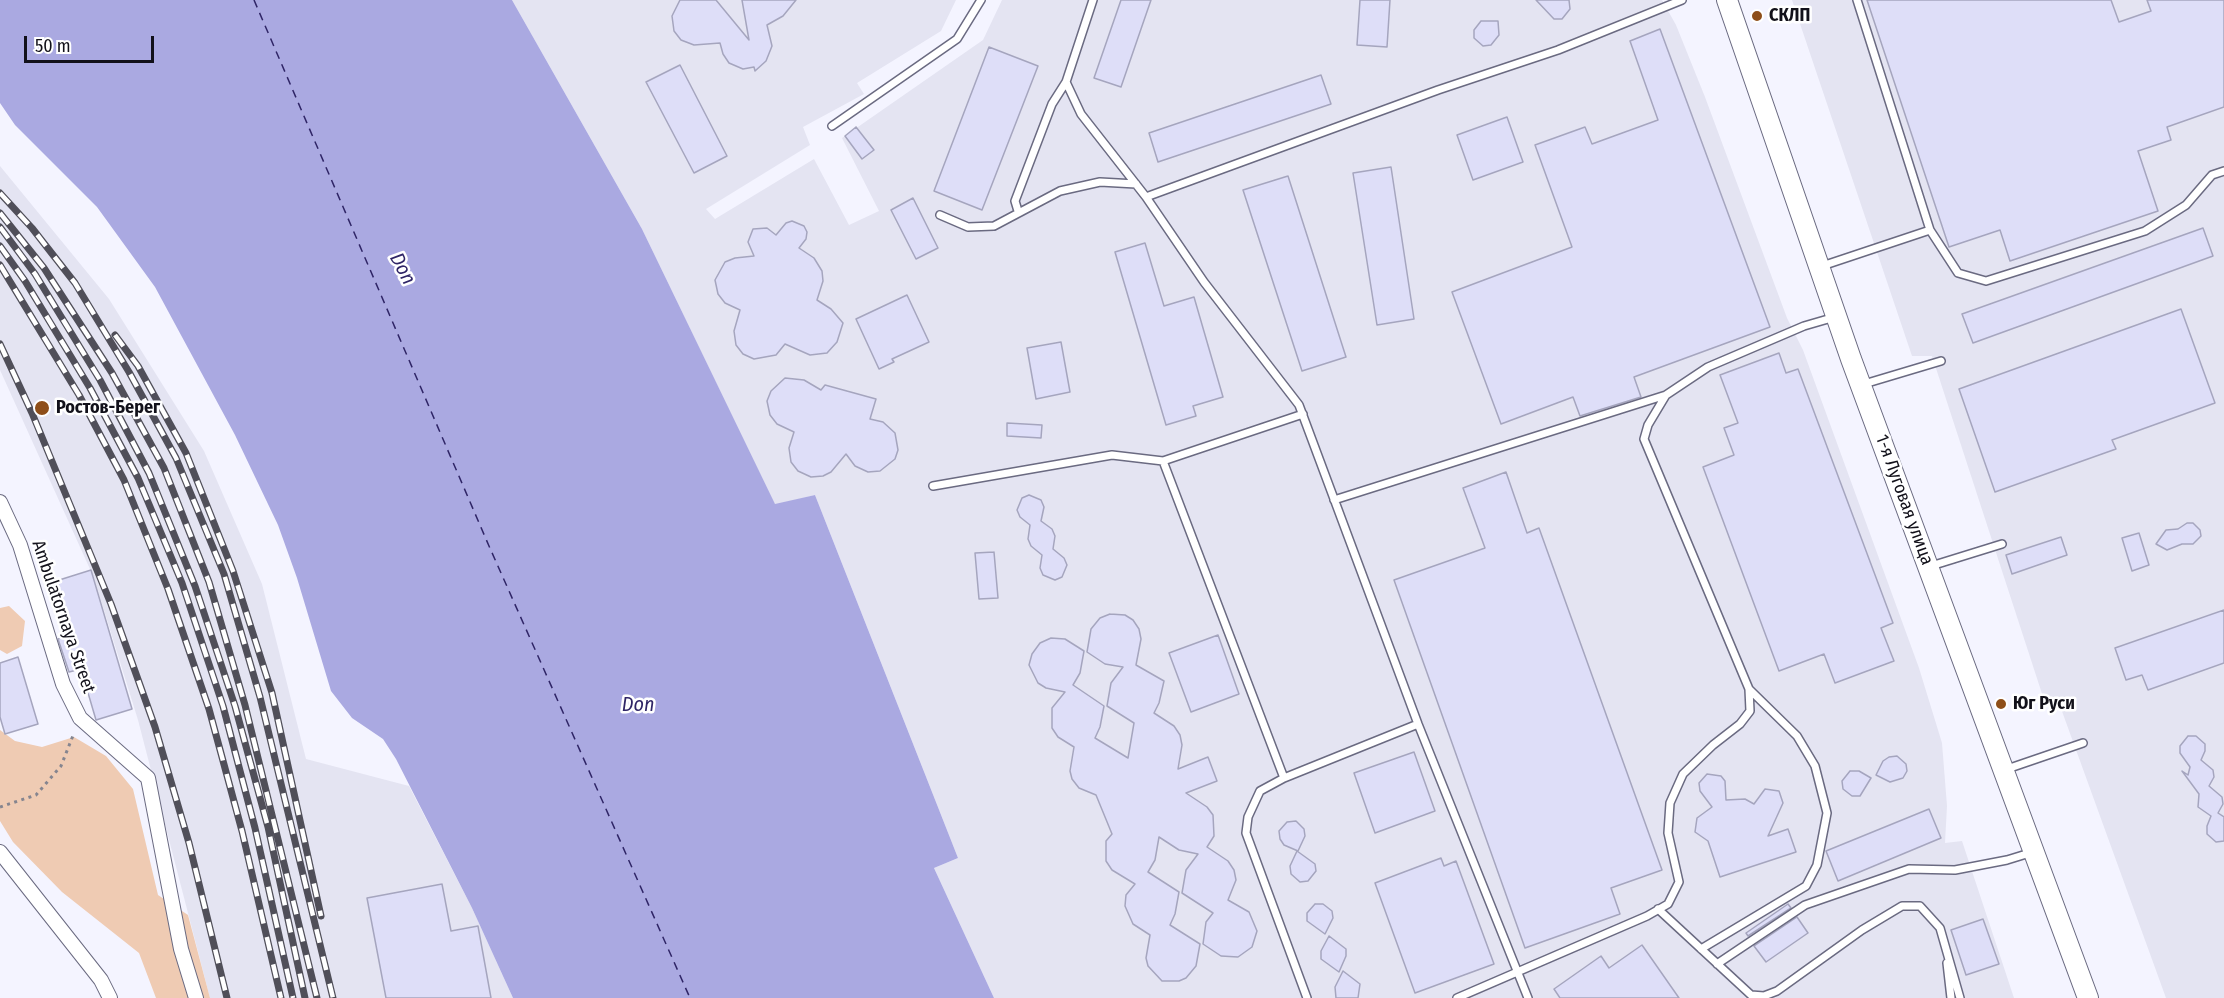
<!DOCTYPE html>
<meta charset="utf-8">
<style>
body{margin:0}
#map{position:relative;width:2224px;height:998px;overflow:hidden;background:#f4f4ff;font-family:"Fira Sans Condensed",sans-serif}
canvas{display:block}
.scale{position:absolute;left:24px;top:36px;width:130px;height:27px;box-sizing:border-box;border:3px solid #12111a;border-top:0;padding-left:8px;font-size:18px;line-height:21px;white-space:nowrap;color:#12111a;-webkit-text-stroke:4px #fff;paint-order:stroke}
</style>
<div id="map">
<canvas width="2224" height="998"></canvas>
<div class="scale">50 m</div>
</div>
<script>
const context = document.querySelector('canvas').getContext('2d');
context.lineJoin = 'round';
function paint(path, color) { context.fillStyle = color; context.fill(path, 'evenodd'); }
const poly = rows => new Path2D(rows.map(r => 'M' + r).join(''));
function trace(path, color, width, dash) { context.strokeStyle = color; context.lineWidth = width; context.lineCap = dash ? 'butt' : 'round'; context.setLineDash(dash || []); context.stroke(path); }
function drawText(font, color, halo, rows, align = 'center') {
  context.font = font + ' "Fira Sans Condensed",sans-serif'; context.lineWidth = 5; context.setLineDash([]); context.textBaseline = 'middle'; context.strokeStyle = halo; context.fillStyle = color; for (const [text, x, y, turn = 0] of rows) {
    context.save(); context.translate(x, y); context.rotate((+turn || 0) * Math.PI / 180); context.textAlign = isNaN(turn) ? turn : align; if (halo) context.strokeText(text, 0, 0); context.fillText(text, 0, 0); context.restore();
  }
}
paint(poly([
 [512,0,956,0,941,31,857,83,864,94,803,127,810,145,706,209,715,219,814,159,849,225,879,211,842,138,983,40,1002,0,1662,0,1676,25,1705,97,1787,318,1803,350,1919,668,1942,743,1947,806,1945,843,1962,841,2014,998,994,998,934,868,958,858,815,495,775,505,642,229],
 [1792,0,2224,0,2224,998,2166,998,2059,703,2046,706,1932,356,1912,356],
 [0,166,109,299,204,451,262,584,306,759,409,786,472,908,513,998,210,998,138,720,94,578,0,370]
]), '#e4e4f2');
paint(poly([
 [9,606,25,621,22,646,7,654,0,650,0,608],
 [0,730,15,741,42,747,74,737,106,756,133,789,158,895,188,915,210,998,156,998,139,953,62,892,13,842,0,821]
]), '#efcbb3');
paint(poly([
 [0,0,512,0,642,229,775,504,815,495,958,858,934,868,994,998,513,998,472,908,396,759,383,739,352,718,331,691,297,578,278,525,235,435,155,287,97,207,15,125,0,103]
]), '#aaa9e1');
trace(poly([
 [254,0,489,546,690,998]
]), '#2f2566', 1.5, [8, 6]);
const building = poly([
 [680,0,716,0,749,40,742,0,796,0,783,16,767,25,772,46,766,61,755,71,754,67,743,69,729,63,723,54,720,43,694,45,681,40,674,31,672,16,680,0],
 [1121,0,1151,0,1121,87,1094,78,1121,0],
 [1360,0,1390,0,1387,47,1357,45,1360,0],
 [1536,0,1569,0,1570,9,1562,19,1554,19,1536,0],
 [1867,0,2111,0,2119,22,2151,11,2147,0,2224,0,2224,107,2167,127,2171,140,2138,151,2158,211,2010,261,2000,230,1949,247,1867,0],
 [1481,21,1498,21,1499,35,1491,45,1483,46,1474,38,1474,30,1481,21],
 [1660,29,1770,327,1634,377,1641,397,1580,416,1573,397,1501,424,1452,292,1572,247,1535,145,1585,127,1592,144,1658,120,1630,41,1660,29],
 [989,47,1038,66,982,210,934,191,989,47],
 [680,65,727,156,694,173,646,82,680,65],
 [1321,75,1331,104,1158,162,1149,133,1321,75],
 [1507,117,1523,162,1473,180,1457,135,1507,117],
 [856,127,874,150,862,159,845,136,856,127],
 [1391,167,1414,319,1377,325,1353,173,1391,167],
 [1288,176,1346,357,1302,371,1243,190,1288,176],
 [913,198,938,248,916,259,891,210,913,198],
 [792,221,804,226,807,232,806,239,799,248,814,258,822,271,823,281,817,300,831,309,843,323,837,342,827,353,810,355,785,344,776,355,754,359,743,354,736,345,734,331,740,310,725,303,718,294,715,280,725,262,735,258,754,256,748,242,753,229,767,228,776,235,786,223,792,221],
 [2203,228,2213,256,1973,343,1962,314,2203,228],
 [1145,243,1164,306,1194,297,1223,397,1193,406,1196,416,1166,425,1115,252,1145,243],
 [907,295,929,342,892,359,894,362,879,369,856,319,907,295],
 [2181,309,2215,403,2112,440,2116,449,1995,492,1959,389,2181,309],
 [1061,342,1070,392,1036,399,1027,348,1061,342],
 [1779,353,1786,373,1798,369,1893,623,1881,628,1894,661,1835,683,1824,654,1779,671,1703,467,1734,455,1724,428,1738,423,1720,375,1779,353],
 [785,378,804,380,821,390,825,385,876,399,870,419,883,422,895,433,898,450,895,459,880,471,868,472,855,466,846,454,831,472,823,476,811,477,798,471,791,462,789,448,794,432,777,424,770,415,767,401,771,391,785,378],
 [1007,423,1042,425,1041,438,1007,436,1007,423],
 [1506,472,1527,533,1539,528,1662,870,1611,888,1620,914,1525,948,1394,580,1485,548,1463,488,1506,472],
 [1029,495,1041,500,1044,507,1041,521,1052,529,1055,536,1053,549,1064,558,1067,565,1062,577,1055,580,1043,575,1040,568,1042,555,1031,546,1028,539,1030,525,1020,517,1017,510,1022,498,1029,495],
 [2187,523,2193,523,2200,530,2201,536,2193,544,2182,544,2167,550,2156,544,2166,530,2178,529,2187,523],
 [2139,533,2149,565,2132,571,2122,538,2139,533],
 [2061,537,2067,555,2012,574,2006,555,2061,537],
 [994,552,998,598,979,599,975,553,994,552],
 [91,570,132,709,96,720,81,669,69,672,58,639,71,635,56,581,91,570],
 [2224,610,2224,663,2148,690,2142,675,2126,680,2115,648,2224,610],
 [1110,614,1125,615,1133,620,1139,629,1141,639,1136,665,1164,681,1159,703,1154,713,1174,726,1180,735,1182,745,1178,769,1208,757,1217,781,1186,793,1207,807,1213,815,1214,836,1207,847,1228,861,1234,870,1236,880,1228,900,1249,912,1257,931,1252,947,1238,957,1221,956,1203,944,1206,922,1213,913,1182,893,1186,870,1198,854,1179,850,1159,837,1155,860,1148,872,1179,892,1175,914,1170,925,1200,944,1196,966,1186,978,1179,981,1162,981,1148,966,1146,958,1150,935,1133,924,1125,906,1126,895,1135,884,1112,870,1106,861,1106,841,1112,834,1096,795,1079,788,1072,779,1070,771,1074,747,1058,737,1052,728,1052,708,1065,692,1046,688,1038,683,1029,665,1032,654,1040,643,1051,638,1065,639,1084,651,1080,673,1073,685,1104,706,1100,727,1095,738,1128,758,1134,723,1107,706,1111,683,1123,667,1105,664,1087,652,1091,629,1100,618,1110,614],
 [1218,635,1239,694,1191,712,1169,653,1218,635],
 [18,657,38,724,5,734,0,717,0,663,18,657],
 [2188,736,2196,736,2205,744,2205,751,2201,760,2213,770,2214,777,2209,786,2222,797,2223,804,2218,813,2224,817,2224,841,2216,842,2207,834,2207,826,2211,816,2198,807,2199,794,2182,771,2188,775,2190,767,2180,753,2180,746,2188,736],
 [1414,752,1435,811,1375,833,1354,773,1414,752],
 [1897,756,1906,764,1907,771,1903,778,1890,782,1876,775,1883,761,1889,757,1897,756],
 [1850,771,1859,771,1871,778,1860,796,1852,796,1843,789,1842,781,1850,771],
 [1707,774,1721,776,1725,781,1726,800,1745,799,1754,804,1765,789,1779,791,1783,803,1768,836,1788,829,1796,852,1720,877,1708,841,1695,832,1697,818,1712,807,1700,791,1699,783,1707,774],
 [1929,809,1941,838,1838,881,1826,851,1929,809],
 [1296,821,1304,829,1305,836,1298,851,1284,845,1280,839,1279,831,1287,822,1296,821],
 [1297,851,1315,864,1316,871,1308,881,1300,882,1291,874,1290,866,1297,851],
 [1441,858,1444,866,1456,861,1494,964,1415,993,1375,883,1441,858],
 [442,884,451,931,478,926,491,998,386,998,367,898,442,884],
 [1315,904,1323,904,1332,911,1333,918,1325,934,1307,921,1307,913,1315,904],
 [1788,904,1791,908,1748,936,1746,933,1788,904],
 [1797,917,1808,933,1766,962,1754,946,1797,917],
 [1983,919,1999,964,1966,975,1951,930,1983,919],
 [1329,936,1346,949,1346,956,1339,972,1321,959,1321,951,1329,936],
 [1642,945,1679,998,1560,998,1554,989,1601,956,1609,968,1642,945],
 [1343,971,1360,984,1358,998,1336,998,1335,987,1343,971]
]);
paint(building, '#dedef8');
trace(building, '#a5a5be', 1.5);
const lane = poly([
 [1093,0,1066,82,1081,114,1146,197,1204,282,1299,405,1418,724,1528,998],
 [1857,0,1930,230,1958,273,1986,281,2145,231,2186,205,2212,175,2224,171],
 [832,126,957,39,981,0],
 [1146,197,1438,90,1558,50,1682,0],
 [1018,211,1015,201,1052,104,1066,82],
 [940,215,968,227,994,226,1060,191,1100,182,1136,184],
 [1822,266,1930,230],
 [1864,384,1941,361],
 [1163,461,1284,778],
 [933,486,1112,455,1163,461,1303,414],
 [1334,500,1666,395],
 [1931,566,2002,544],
 [2004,770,2083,743],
 [1658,909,1751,995,1764,996,1777,991,1862,930,1902,906,1920,906,1940,928,1960,998],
 [1701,949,1806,886,1817,865,1827,813,1815,766,1797,736,1749,689],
 [1947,963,1951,998],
 [1717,964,1805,905,1909,869,1955,870,2007,860,2033,852],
 [1307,998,1246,833,1248,817,1260,791,1284,778,1418,724],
 [1457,998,1647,916,1668,904,1679,882,1668,833,1670,803,1683,774,1713,745,1740,724,1750,711,1749,689,1644,439,1648,425,1666,395,1708,367,1804,326,1835,317]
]);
const street = poly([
 [0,502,20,545,63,684,80,718,148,778,181,949,196,998],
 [0,852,101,980,110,998]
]);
const secondary = poly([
 [1727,0,1851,359,2088,998]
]);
trace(lane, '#6a6a81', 10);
trace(street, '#6a6a81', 16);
trace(secondary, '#6a6a81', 22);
trace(poly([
 [0,807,36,795,61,766,74,733]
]), '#85858f', 3, [3, 4.5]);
trace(lane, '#fff', 7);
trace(street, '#fff', 14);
trace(secondary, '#fff', 20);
const rail = poly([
 [0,193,32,228,75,283,129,372,176,458,224,574,260,697,333,998],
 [0,213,44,268,112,373,164,468,209,582,245,705,317,998],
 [0,227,35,274,100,380,149,473,195,586,235,706,268,827,305,998],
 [0,246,25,281,90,388,138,478,182,583,223,706,255,828,293,998],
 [0,265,79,395,124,480,168,589,209,709,242,831,281,998],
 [115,335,138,366,186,453,233,571,272,693,321,916],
 [0,344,32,413,111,604,155,727,189,843,227,998]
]);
trace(rail, '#504f59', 7);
trace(rail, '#fff', 4.5, [14]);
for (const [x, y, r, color] of [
 [1757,16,6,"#8e4e19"],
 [42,408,8,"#8e4e19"],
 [2001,704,6,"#8e4e19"]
]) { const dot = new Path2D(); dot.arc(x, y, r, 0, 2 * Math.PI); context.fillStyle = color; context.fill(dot); trace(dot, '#fff', 2); }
drawText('bold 18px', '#12111a', '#fff', [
 ["СКЛП",1769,16],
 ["Ростов-Берег",56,408],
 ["Юг Руси",2013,704]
], 'left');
drawText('18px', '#12111a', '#fff', [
 ["1-я Луговая улица",1904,500,70],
 ["Ambulatornaya Street",63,617,71]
]);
drawText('italic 20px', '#2f2566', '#fff', [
 ["Don",402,269,62],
 ["Don",638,705]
]);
</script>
